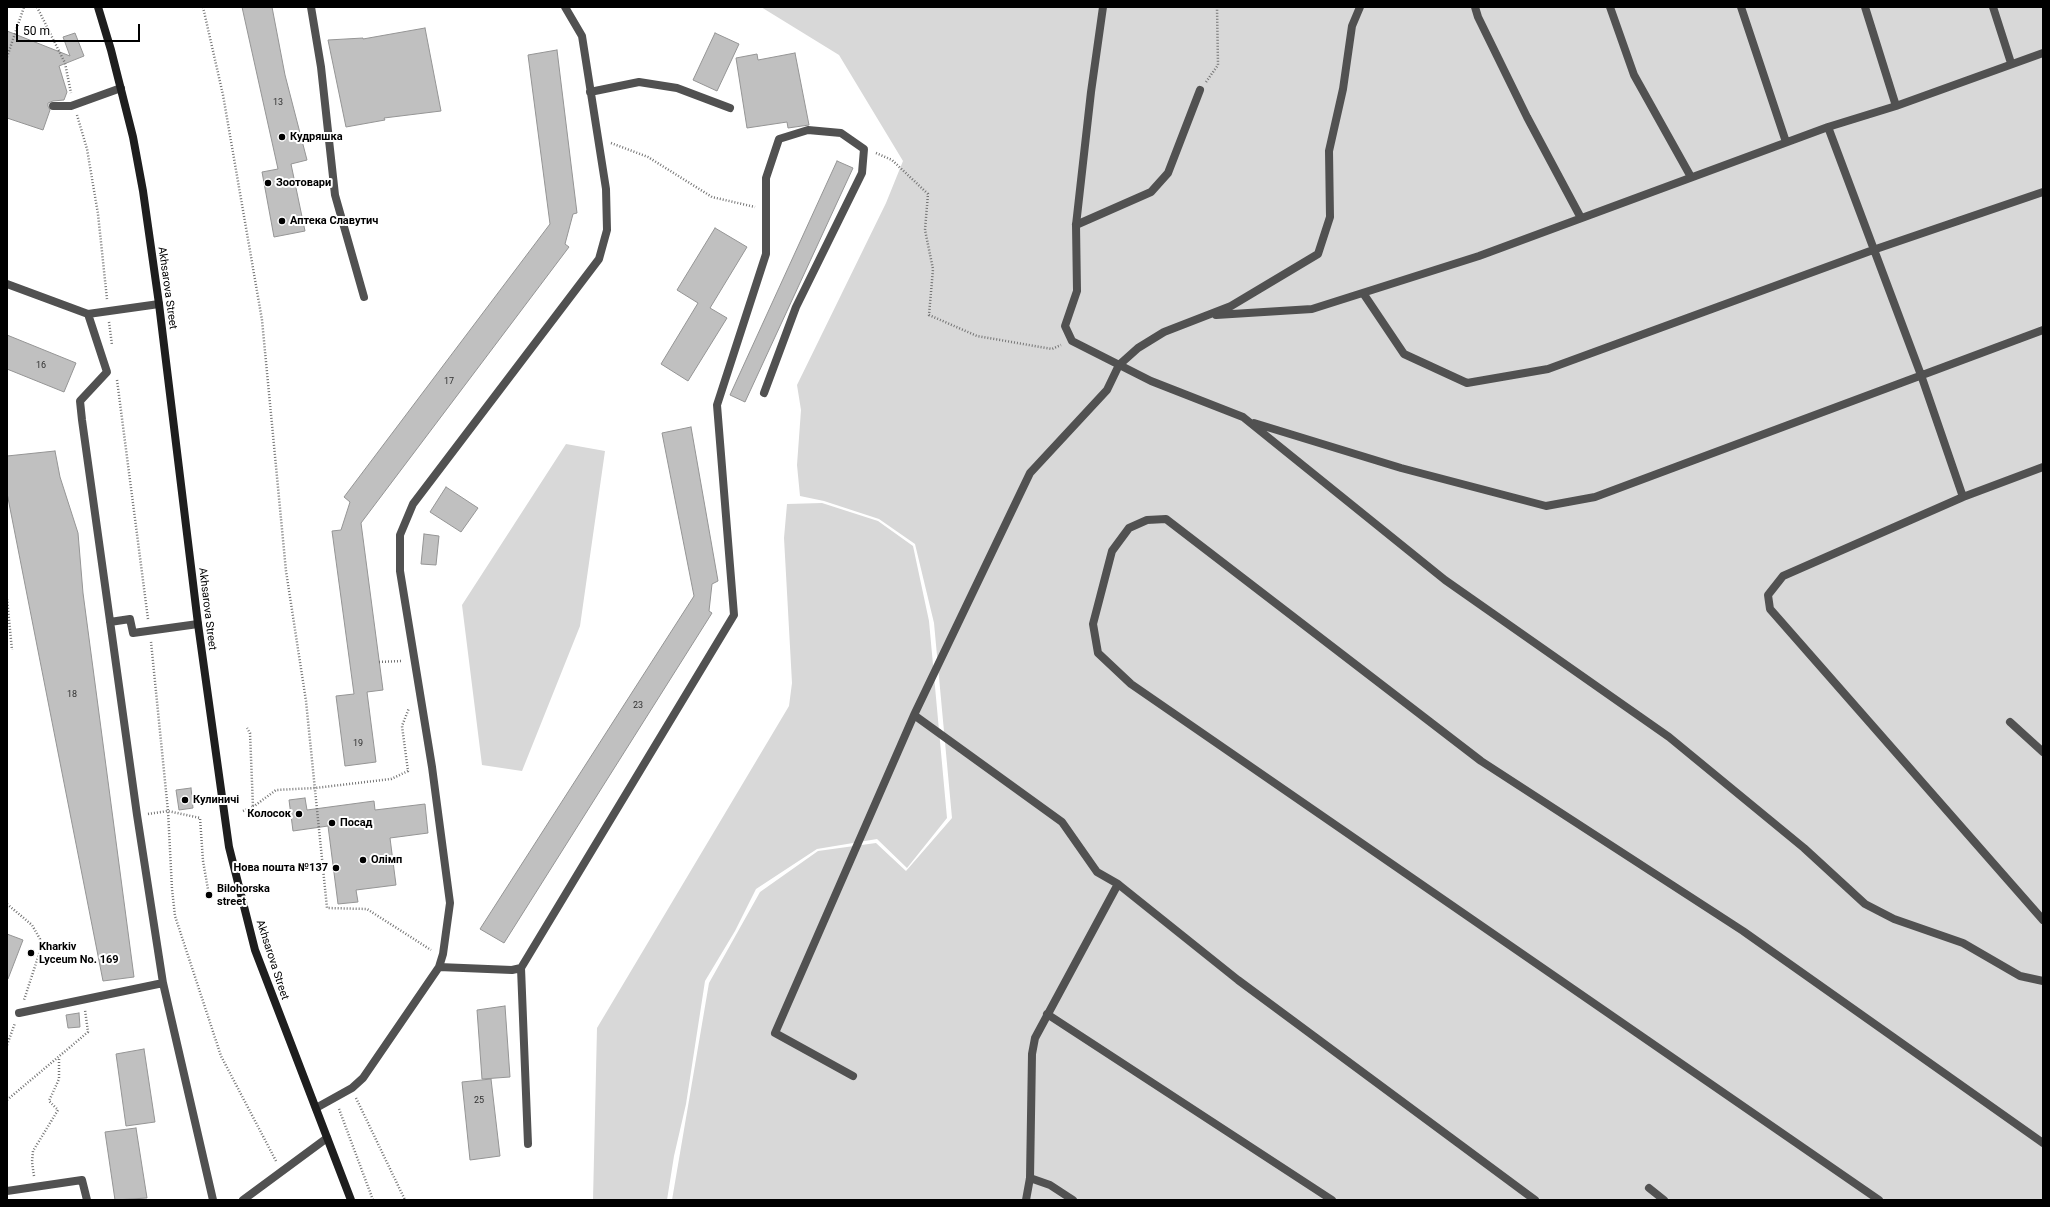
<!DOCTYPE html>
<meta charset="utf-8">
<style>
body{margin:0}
#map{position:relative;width:2050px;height:1207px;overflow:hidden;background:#fff;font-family:Roboto,sans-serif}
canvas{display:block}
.frame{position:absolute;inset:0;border:8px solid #000;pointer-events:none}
.scale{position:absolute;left:16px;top:24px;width:124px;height:18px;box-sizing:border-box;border:2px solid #000;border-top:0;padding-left:5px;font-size:12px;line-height:14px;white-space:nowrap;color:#000;-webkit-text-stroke:3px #fff;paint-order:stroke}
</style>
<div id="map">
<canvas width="2050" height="1207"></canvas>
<div class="frame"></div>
<div class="scale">50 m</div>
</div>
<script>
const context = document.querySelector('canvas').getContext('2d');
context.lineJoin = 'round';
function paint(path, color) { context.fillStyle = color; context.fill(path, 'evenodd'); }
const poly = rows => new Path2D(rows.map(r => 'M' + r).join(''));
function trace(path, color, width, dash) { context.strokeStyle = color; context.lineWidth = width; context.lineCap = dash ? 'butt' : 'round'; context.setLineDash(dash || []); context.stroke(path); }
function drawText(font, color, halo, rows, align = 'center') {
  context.font = font + ' Roboto,sans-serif'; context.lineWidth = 4; context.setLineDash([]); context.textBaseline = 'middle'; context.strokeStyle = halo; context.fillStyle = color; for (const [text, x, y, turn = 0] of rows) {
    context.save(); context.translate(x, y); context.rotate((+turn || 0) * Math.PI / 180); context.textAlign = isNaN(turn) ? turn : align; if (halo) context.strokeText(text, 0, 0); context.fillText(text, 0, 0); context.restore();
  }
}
paint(poly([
 [761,7,2043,7,2043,1200,672,1200,709,983,760,892,818,851,876,843,906,871,952,818,934,623,915,544,879,519,824,501,800,496,797,465,801,410,797,385,886,203,903,161,839,55],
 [566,444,605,451,580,626,522,771,482,765,462,605],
 [822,503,878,521,913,546,929,621,947,818,907,868,877,839,817,849,756,889,735,931,705,981,686,1104,674,1156,667,1200,593,1200,597,1028,789,706,792,683,784,538,787,504]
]), '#d8d8d8');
const building = poly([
 [242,7,272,7,285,75,307,160,291,164,305,231,274,237,262,172,278,169,242,7],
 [425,28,441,111,384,118,385,120,346,127,328,40,363,38,363,39,425,28],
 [7,31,70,56,63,37,75,33,84,56,59,66,67,92,64,100,53,101,48,103,48,106,50,110,43,130,7,118,7,31],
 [715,33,739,44,717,91,693,80,715,33],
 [557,50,577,213,573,214,565,244,569,247,361,523,383,690,367,692,376,762,345,766,336,696,354,694,332,531,341,530,350,502,344,497,550,224,528,55,557,50],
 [795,53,809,125,788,128,787,122,747,128,736,58,757,54,758,60,795,53],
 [837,161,853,168,745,402,730,395,837,161],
 [715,228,747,247,710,308,727,318,688,381,661,364,698,303,677,290,715,228],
 [7,335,76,363,64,392,7,369,7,335],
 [691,427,718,581,712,584,709,611,712,613,504,943,480,929,694,596,662,433,691,427],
 [55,451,60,477,78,533,83,593,134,977,103,981,7,493,7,456,55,451],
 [446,487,478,508,461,532,430,512,446,487],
 [424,534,439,536,436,565,421,564,424,534],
 [191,788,193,808,179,810,176,790,191,788],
 [305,798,307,810,374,801,375,810,425,804,428,833,390,838,396,885,356,890,358,902,338,904,328,826,293,831,289,800,305,798],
 [7,934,23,940,8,979,7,979,7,934],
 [505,1006,510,1077,482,1079,477,1010,505,1006],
 [79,1013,80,1027,68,1028,66,1015,79,1013],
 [144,1049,155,1122,126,1126,116,1054,144,1049],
 [491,1079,500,1156,470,1160,462,1082,491,1079],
 [136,1128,147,1198,115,1200,105,1132,136,1128]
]);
paint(building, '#c0c0c0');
trace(building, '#959595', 1);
trace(poly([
 [37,7,65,63,71,93],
 [47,7,47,8],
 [203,7,223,95,262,320,286,571,306,701,327,908,367,909,431,950],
 [7,57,24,7],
 [1206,82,1218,65,1217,7],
 [77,115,87,149,98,214,107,299],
 [611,143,648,157,712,197,755,207],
 [876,153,892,160,928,194,925,230,933,269,929,315,977,336,1052,349,1061,345],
 [109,322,112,345],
 [117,380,148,619],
 [7,599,12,650],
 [151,642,168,811,172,889,175,916,221,1056,276,1161],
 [379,662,402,661],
 [253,807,276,790,315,788,391,779,408,771,402,726,409,708],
 [243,811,253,807,250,733,247,728],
 [148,814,168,811,200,818,203,861,209,895],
 [7,904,32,925,40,939,40,951,24,1000],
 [7,1045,15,1023],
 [356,1098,405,1200],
 [7,1100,88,1032,85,1010],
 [339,1109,373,1200],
 [34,1176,32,1162,33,1151,58,1110,49,1101,59,1079,59,1057]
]), '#737373', 2.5, [1, 2]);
trace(poly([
 [311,7,321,67,335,195,364,297],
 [590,92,639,82,677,88,730,108],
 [53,106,71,106,121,88],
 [1076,225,1151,192,1168,173,1200,90],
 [7,284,88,314,107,372,80,401,82,420,137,815,163,983,213,1200],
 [88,314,159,304],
 [110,622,130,619,133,633,198,624],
 [439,967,512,970,521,968,528,1144],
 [521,968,734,615,717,405,766,254,766,178,779,139,808,130,841,133,864,149,862,173,796,307,764,393],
 [19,1013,163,983],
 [316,1108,352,1088,363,1078,439,967,443,954,450,903,432,767,400,571,400,535,413,504,599,259,607,230,606,189,582,36,565,7],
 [1030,1178,1050,1185,1073,1200],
 [7,1191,82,1180,87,1200]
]), '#515151', 8);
trace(poly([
 [1103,7,1091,92,1076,225,1077,291,1065,326,1072,341,1151,381,1243,417,1445,580,1669,737,1804,848,1865,904,1894,919,1963,943,2020,976,2043,981],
 [1475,7,1478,17,1527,117,1581,218],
 [1610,7,1634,75,1691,177],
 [1741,7,1786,142],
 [1865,7,1896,106],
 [1993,7,2011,63],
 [1828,127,1921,375,1963,497],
 [1363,293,1404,354,1467,383,1548,369,1873,250,2043,192],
 [1216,315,1312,309,1479,256,1828,127,1896,106,2043,53],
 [1254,423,1401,468,1546,506,1595,497,2043,330],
 [2043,467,1963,497,1783,576,1768,595,1770,609,2043,920],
 [914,715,1062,822,1097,872,1118,884,1238,980,1535,1200],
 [2010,722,2043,752],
 [1047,1014,1332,1200],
 [853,1076,775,1033,914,715,1030,473,1107,390,1119,365,1138,348,1164,332,1231,306,1318,254,1330,217,1329,151,1343,89,1352,26,1360,7],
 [1649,1188,1664,1200],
 [243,1200,327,1138],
 [1026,1200,1030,1178,1032,1054,1035,1038,1118,884],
 [1879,1200,1131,684,1098,653,1093,624,1112,551,1129,528,1147,520,1166,519,1481,761,1743,931,2043,1143]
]), '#515151', 8);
trace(poly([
 [98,7,111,50,133,137,143,191,159,304,198,624,229,847,255,950,351,1200]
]), '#1e1e1e', 8);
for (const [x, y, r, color] of [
 [282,137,4,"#000"],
 [268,183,4,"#000"],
 [282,221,4,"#000"],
 [185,800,4,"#000"],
 [299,814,4,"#000"],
 [332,823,4,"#000"],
 [363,860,4,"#000"],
 [336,868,4,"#000"],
 [209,895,4,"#000"],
 [31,953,4,"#000"]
]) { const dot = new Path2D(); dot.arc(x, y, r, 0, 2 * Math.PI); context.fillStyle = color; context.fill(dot); trace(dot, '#fff', 1.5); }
drawText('9px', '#303030', null, [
 ["13",278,103],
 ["16",41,366],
 ["17",449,382],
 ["18",72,695],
 ["23",638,706],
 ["19",358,744],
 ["25",479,1101]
]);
drawText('bold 11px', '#000', '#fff', [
 ["Кудряшка",290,137],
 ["Зоотовари",276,183],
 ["Аптека Славутич",290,221],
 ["Кулиничі",193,800],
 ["Колосок",291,814,"right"],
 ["Посад",340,823],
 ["Олімп",371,860],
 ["Нова пошта №137",328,868,"right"],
 ["Bilohorska",217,889],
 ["street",217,902],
 ["Kharkiv",39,947],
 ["Lyceum No. 169",39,960]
], 'left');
drawText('11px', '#000', '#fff', [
 ["Akhsarova Street",167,288,82],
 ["Akhsarova Street",207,609,83],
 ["Akhsarova Street",272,960,72]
]);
</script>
